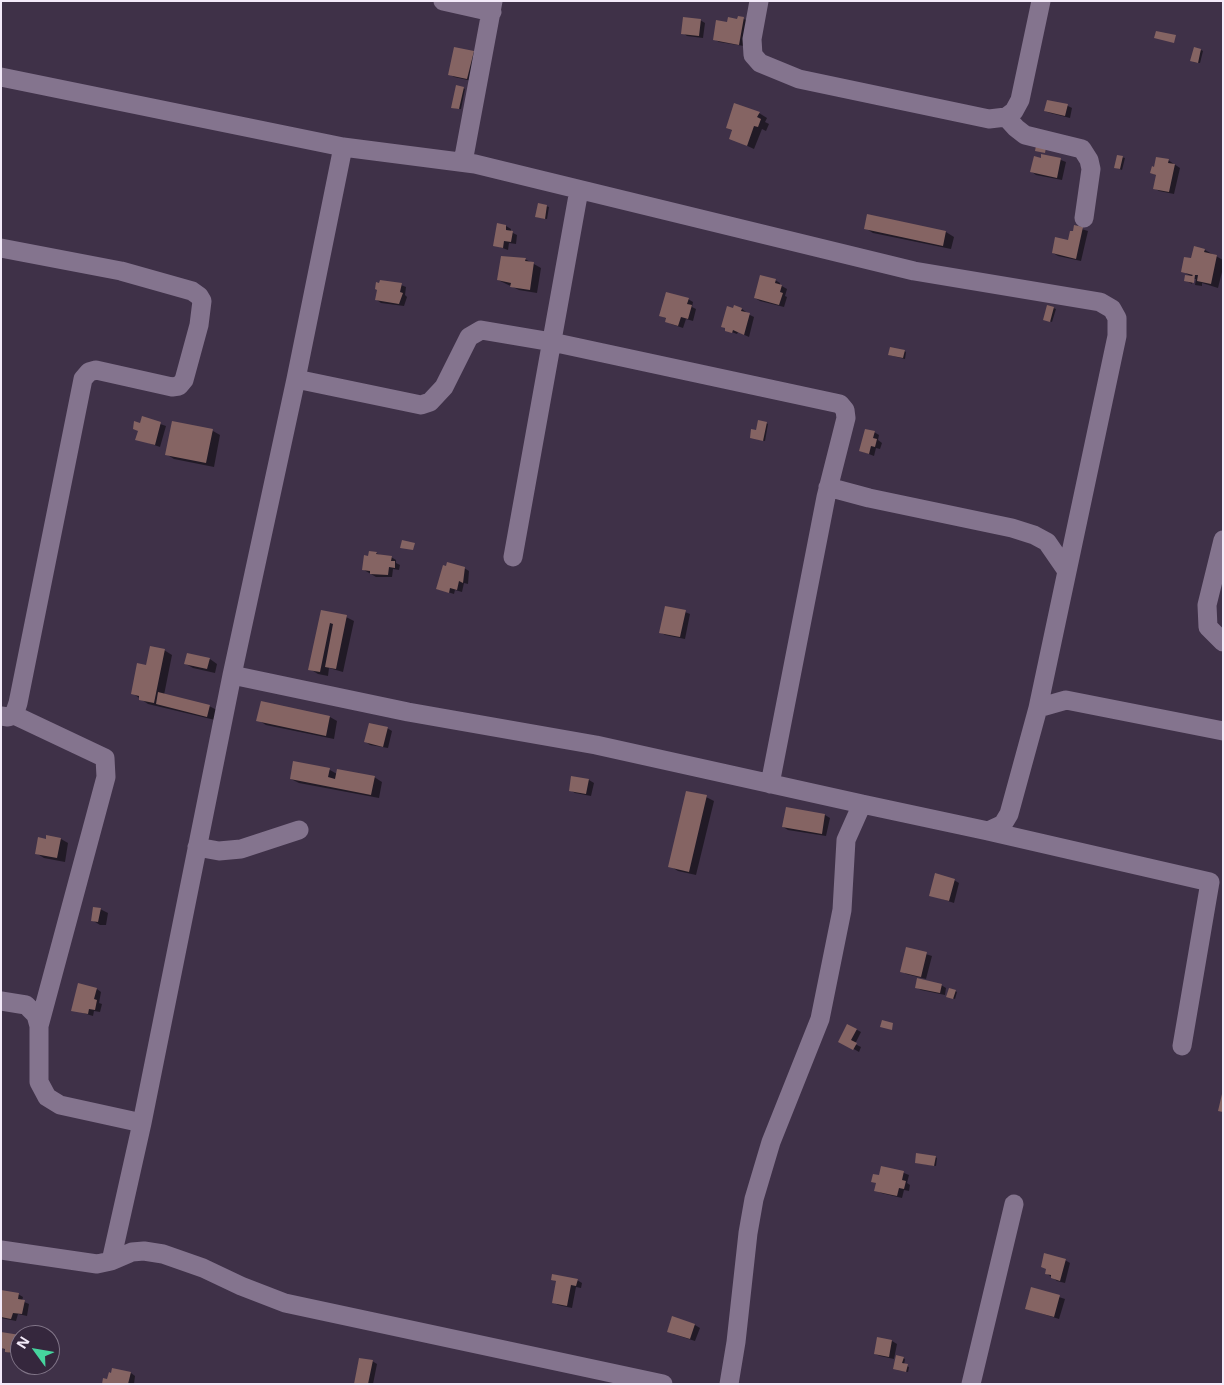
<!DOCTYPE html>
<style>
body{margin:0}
#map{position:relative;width:1224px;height:1385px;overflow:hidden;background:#3f3148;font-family:"Open Sans",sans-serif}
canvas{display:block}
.frame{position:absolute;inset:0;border:2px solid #f3eaf9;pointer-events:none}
.north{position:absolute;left:10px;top:1325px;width:50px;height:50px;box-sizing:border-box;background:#35273d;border:1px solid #817588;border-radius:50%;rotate:302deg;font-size:14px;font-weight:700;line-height:20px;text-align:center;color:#f3eaf9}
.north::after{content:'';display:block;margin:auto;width:18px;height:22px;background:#46d49e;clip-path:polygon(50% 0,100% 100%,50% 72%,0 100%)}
</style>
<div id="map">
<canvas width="1224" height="1385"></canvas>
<div class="frame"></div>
<div class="north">N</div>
</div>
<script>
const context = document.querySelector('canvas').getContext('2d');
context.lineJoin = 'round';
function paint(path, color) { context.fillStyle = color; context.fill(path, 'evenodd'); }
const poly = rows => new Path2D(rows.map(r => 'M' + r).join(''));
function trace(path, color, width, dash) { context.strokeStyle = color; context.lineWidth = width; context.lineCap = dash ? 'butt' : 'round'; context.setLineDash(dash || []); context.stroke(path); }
paint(poly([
 [738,17,749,21,744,46,719,42,714,39,728,23,738,21],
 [700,20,705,23,703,38,687,36,683,33],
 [1201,50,1203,51,1200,63,1193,62],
 [473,52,478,55,472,81,454,77,449,74],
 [463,88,465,89,461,109,454,108],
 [1048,101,1068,106,1072,108,1070,118,1050,113,1045,111],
 [759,113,767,118,765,122,769,124,766,131,762,129,754,149,730,138,733,131,727,128],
 [1042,156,1061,160,1066,162,1062,180,1036,175,1032,172,1042,159],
 [1117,156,1125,158,1122,170,1117,168],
 [1168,160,1180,168,1174,194,1159,191,1154,188,1157,176,1152,173,1155,168],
 [539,204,549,207,547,219,536,217],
 [868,216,946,232,954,237,951,249,873,233,865,228],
 [498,225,506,226,511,229,511,232,517,235,516,244,509,243,508,250,494,245],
 [1075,227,1088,231,1081,261,1058,256,1053,253,1069,241,1074,233],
 [1205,250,1223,260,1223,268,1218,288,1202,283,1202,286,1195,285,1196,279,1193,279,1192,284,1185,280,1192,277,1182,271,1192,260],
 [525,259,541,268,537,293,519,290,498,280],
 [775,280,780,283,780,285,787,289,785,296,787,297,784,307,760,301,755,298],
 [401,285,406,287,405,295,407,297,404,306,381,303,377,300],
 [688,299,693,302,692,307,696,309,693,321,686,319,683,328,671,324,667,321,667,319,661,316],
 [1048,306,1056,309,1052,322,1046,320],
 [742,309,746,312,746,313,754,317,749,337,738,332,737,334,726,330],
 [904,351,906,352,905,359,889,355],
 [143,418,166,426,160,447,137,439],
 [766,423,768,424,765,441,753,438,757,432],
 [213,431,220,435,214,467,174,459,166,454],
 [874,432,879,435,878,440,882,443,880,449,876,448,874,456,861,451],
 [376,553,382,556,391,557,396,560,396,563,400,565,399,570,393,569,392,577,376,577,364,570,369,557],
 [464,568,469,571,468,584,464,583,462,592,455,590,454,594,438,589],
 [322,612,346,617,354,621,343,672,329,668,328,676,318,674,310,669],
 [685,612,690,614,685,639,665,635,660,632],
 [164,650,172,655,164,695,209,706,217,710,215,720,148,704,132,693,147,667],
 [210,659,217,664,215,673,193,668,186,664],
 [330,717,337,721,334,739,266,725,258,720],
 [387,728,392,731,388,748,370,745,366,742],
 [330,770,337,774,374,777,382,782,379,798,299,783,291,779],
 [572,777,589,780,594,783,591,796,575,793,570,790],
 [706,797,714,801,696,875,678,871,670,866],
 [825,815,830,818,826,836,788,830,783,827],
 [61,839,68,843,65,862,44,858,36,853,47,840],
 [954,880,959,883,954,903,930,895],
 [100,909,108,913,106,925,100,925,92,920],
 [907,948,932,956,926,979,906,974,902,971],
 [941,985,946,988,945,995,921,990,916,987],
 [97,989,101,992,99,1003,102,1004,100,1012,94,1011,93,1016,73,1010],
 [955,991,957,992,955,999,950,997],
 [848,1025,861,1032,855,1044,861,1047,859,1052,840,1041],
 [935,1157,937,1158,936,1166,918,1163],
 [882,1168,904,1173,909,1175,907,1183,910,1185,909,1191,904,1190,902,1198,881,1193,876,1190,877,1184,873,1181,880,1177],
 [1065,1260,1070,1263,1065,1283,1057,1281,1046,1273],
 [552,1279,577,1280,582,1283,581,1288,576,1287,572,1308,558,1305,553,1302,557,1282],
 [1032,1288,1065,1299,1059,1319,1027,1309],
 [1,1291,18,1294,23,1297,22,1301,29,1304,27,1316,18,1314,16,1321,1,1318],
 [695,1325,700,1328,695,1341,673,1334],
 [20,1337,20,1353,18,1355,11,1354,1,1347],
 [892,1341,897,1344,894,1359,880,1356,875,1354],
 [903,1358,905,1359,904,1365,909,1367,908,1372,897,1370],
 [372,1361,377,1364,373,1384,356,1384],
 [131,1373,135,1376,134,1384,103,1384,108,1380]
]), '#0007');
paint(poly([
 [738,16,744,17,739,45,713,40,716,20,727,22,728,17,737,19],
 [683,17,701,19,699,36,681,34],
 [1156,31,1176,35,1174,43,1154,38],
 [454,47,474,51,467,79,448,75],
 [1194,47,1201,49,1198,63,1190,61],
 [456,85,464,87,459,109,451,108],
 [1047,100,1068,104,1065,116,1044,111],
 [734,103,760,112,757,117,761,119,758,127,754,126,747,146,729,139,732,130,726,128],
 [1038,135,1047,142,1045,153,1035,151],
 [1041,154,1061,158,1057,178,1030,172,1034,156,1041,158],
 [1117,155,1123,156,1120,169,1114,168],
 [1156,157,1169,159,1168,163,1175,164,1169,192,1153,189,1156,175,1150,173,1152,166,1154,167],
 [538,203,547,205,545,219,535,217],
 [867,214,946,231,943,246,864,229],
 [497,223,506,225,506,230,513,231,511,242,504,241,503,248,493,246],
 [1074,225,1083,227,1076,259,1052,253,1055,237,1068,240,1070,231,1073,231],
 [1194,246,1205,249,1204,252,1217,255,1211,284,1197,281,1198,275,1195,275,1194,283,1184,281,1185,275,1192,276,1193,275,1181,272,1184,257,1191,258],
 [501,256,526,258,525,261,534,262,530,290,510,287,511,283,497,280],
 [760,275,776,279,775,283,782,285,780,292,783,293,779,305,754,298],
 [380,280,402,283,400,292,403,293,399,304,375,300,377,290,375,289,376,282,379,283],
 [666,292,689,298,687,304,692,305,688,319,681,317,678,326,665,322,666,318,659,316],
 [734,305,742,308,741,311,750,313,744,335,733,330,732,333,725,331,725,328,721,327,727,306,733,308],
 [1047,305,1054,307,1050,322,1043,320],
 [890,347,905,350,903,358,888,355],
 [142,416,161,422,155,445,135,440,138,431,133,429,134,421,140,423],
 [758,420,767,422,763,441,750,438,751,429,756,430],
 [172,421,213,429,206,463,165,455],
 [865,429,875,431,873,438,877,439,875,447,871,446,869,454,859,451],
 [402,540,415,543,413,550,400,548],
 [369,551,377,552,376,554,392,556,391,561,395,561,395,568,389,567,388,575,370,574,370,571,362,570,364,555,368,556],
 [447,562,465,567,463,583,459,581,457,590,450,588,449,593,436,589,443,565,446,566],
 [665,606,686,610,680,637,659,633],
 [321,610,347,615,336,669,325,667,333,624,330,623,320,672,308,670],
 [150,646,165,649,154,703,139,700,139,696,131,694,137,663,146,665],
 [187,653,210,658,207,669,184,664],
 [158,692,210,705,207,717,156,704],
 [261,701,330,716,326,736,256,721],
 [369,723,388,727,383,747,364,742],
 [293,761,330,768,328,777,335,779,337,769,375,776,371,795,290,779],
 [571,776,589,779,586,794,569,791],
 [686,791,707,795,689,872,668,867],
 [786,807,825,814,822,834,782,827],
 [46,835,61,838,57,858,35,854,38,837,46,839],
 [935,873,955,879,949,901,929,896],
 [93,907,101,908,98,922,91,921],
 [906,947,927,952,921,977,900,972],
 [917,978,942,984,940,993,915,988],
 [78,983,97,988,94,999,97,1000,95,1010,89,1009,88,1014,71,1011],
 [949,988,956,990,953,999,946,997],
 [882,1020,893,1023,892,1030,880,1027],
 [847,1024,857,1029,851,1040,857,1043,853,1050,838,1042],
 [1222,1094,1223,1094,1223,1112,1218,1111],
 [916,1153,936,1156,934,1166,915,1163],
 [881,1166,904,1171,902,1180,906,1181,904,1189,899,1188,897,1196,874,1191,876,1183,871,1182,873,1174,879,1175],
 [1044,1253,1066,1259,1060,1281,1051,1278,1051,1275,1045,1274,1046,1269,1041,1267],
 [552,1274,578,1279,576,1286,571,1285,567,1306,552,1303,556,1281,551,1280],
 [1031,1287,1060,1295,1054,1317,1025,1309],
 [1,1290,19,1293,18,1299,25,1300,22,1314,13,1313,11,1319,1,1317],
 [672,1316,695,1324,690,1339,667,1332],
 [1,1332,20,1335,20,1352,14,1350,13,1353,5,1352,5,1349,1,1348],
 [877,1337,892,1340,889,1357,874,1354],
 [896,1355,904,1357,902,1363,908,1364,906,1372,893,1369],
 [359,1358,373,1360,368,1384,354,1384],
 [112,1368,131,1372,128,1384,102,1384,103,1378,107,1379,109,1372,111,1373]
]), '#856463');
trace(poly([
 [443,1,492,12],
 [759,1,752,39,753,55,760,63,799,79,989,119,1006,117,1014,111,1020,100,1041,1],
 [1,77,343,147,475,164,914,271,1100,302,1112,309,1117,318,1117,336,1038,708,1009,814,1003,824,988,831,862,804,846,840,842,910,820,1019,771,1142,754,1199,748,1233,736,1342,729,1384],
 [1006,117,1016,128,1025,135,1082,149,1089,160,1091,169,1084,218],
 [463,162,493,1],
 [1,248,121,271,192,291,199,296,202,301,199,325,184,380,179,386,172,387,96,370,89,372,83,379,18,703,14,715,8,717,1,716],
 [296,379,421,405,430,402,444,387,469,337,481,330,552,342,840,404,845,410,846,418,826,497,770,784],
 [828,487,869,498,1012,528,1034,535,1047,542,1067,571],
 [1223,540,1207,605,1208,627,1223,642],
 [513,557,579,190],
 [232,675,408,712,596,745,862,804],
 [1038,708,1066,700,1223,731],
 [14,715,105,758,106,777,39,1026],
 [988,831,1210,882,1182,1046],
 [197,847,219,851,241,849,299,830],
 [1,1001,26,1005,36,1015,39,1026,39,1082,47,1097,60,1105,142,1123],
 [1,1250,97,1264,111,1261,132,1252,144,1251,163,1254,203,1268,241,1286,285,1303,663,1384],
 [111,1261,142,1123,232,675,296,379,343,147],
 [971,1384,1014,1204]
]), '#84748e', 19);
</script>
